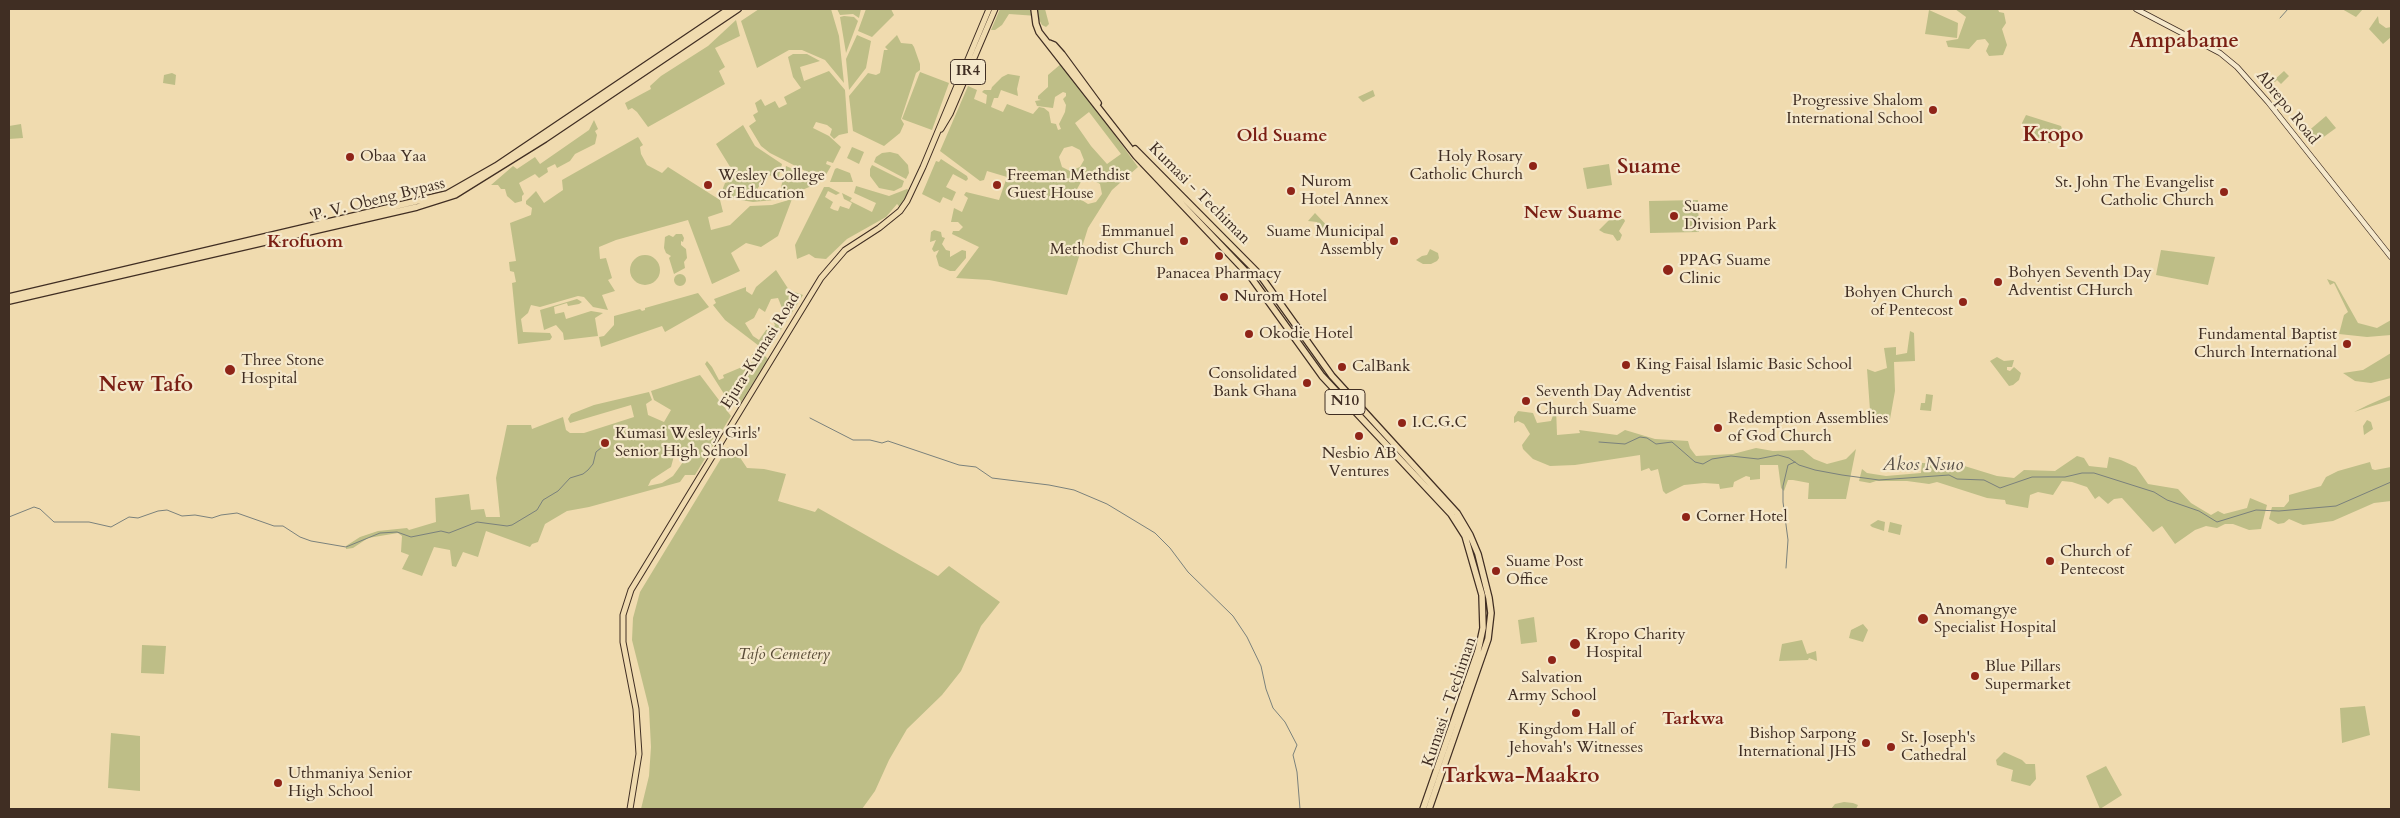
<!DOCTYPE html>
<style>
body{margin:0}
#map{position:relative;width:2400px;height:818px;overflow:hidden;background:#f0dbaf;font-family:Cardo,serif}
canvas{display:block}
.frame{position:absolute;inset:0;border:10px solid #402e23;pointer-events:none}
</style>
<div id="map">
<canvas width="2400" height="818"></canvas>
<div class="frame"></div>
</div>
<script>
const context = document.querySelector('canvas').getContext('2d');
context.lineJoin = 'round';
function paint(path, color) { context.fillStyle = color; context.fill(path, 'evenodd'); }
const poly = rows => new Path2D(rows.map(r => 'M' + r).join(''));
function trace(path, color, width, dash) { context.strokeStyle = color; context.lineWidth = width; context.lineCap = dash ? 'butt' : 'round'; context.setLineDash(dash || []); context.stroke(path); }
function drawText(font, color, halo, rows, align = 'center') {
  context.font = font + ' Cardo,serif'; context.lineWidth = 4.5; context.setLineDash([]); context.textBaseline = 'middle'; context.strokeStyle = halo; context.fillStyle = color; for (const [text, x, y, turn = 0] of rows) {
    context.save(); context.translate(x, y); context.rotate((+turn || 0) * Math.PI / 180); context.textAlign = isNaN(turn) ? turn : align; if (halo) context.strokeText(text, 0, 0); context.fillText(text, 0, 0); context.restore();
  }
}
paint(poly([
 [759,9,831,9,839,36,844,83,825,60,802,50,789,50,757,68,741,21],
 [837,9,861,9,859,18,853,14,840,15],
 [866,9,891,9,894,15,872,37,858,31],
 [1000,9,1045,9,1049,24,1046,27,1042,25,1037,16,1009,14,1002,25,995,30,991,30],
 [1955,9,1998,9,1999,12,2004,13,2006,23,2002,29,2007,45,2003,55,1989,56,1986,51,1989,44,1985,39,1977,40,1969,49,1948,47,1946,41,1958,39,1966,17],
 [2342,9,2363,9,2356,17],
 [1929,10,1958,23,1957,38,1925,34],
 [844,16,854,17,858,21,846,53,840,17],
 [2378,16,2379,23,2386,28,2391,27,2391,37,2383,44,2369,29],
 [736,20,740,36,715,48,725,67,719,71,725,84,648,127,637,112,632,108,628,110,625,103,651,89,650,86,661,76,708,46],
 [857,35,871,41,866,68,849,90,846,59],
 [897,35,901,43,912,44,914,47,920,64,920,70,916,73,901,119,904,124,900,133,884,146,853,131,849,96,868,73,876,75,880,73,884,50,888,50,885,47],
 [793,54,807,54,820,61,800,67,804,81,829,71,845,90,848,133,839,135,834,139,830,135,832,129,827,125,816,122,813,128,829,136,841,147,833,163,827,161,826,164,831,166,823,180,770,153,761,146,749,126,756,121,753,115,758,112,755,103,761,99,765,106,775,101,779,108,787,104,784,97,801,88,793,77,788,57],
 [1062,63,1138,167,1112,190,1088,228,1067,295,989,280,956,278,979,247,952,234,953,231,959,231,963,227,958,222,951,222,954,208,962,212,968,198,964,195,966,192,999,200,1007,177,987,171,984,180,980,181,940,151,968,86,977,90,974,99,986,104,987,95,982,92,984,90,991,90,992,87,1002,77,1008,74,1020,76,1017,89,1018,96,1001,90,998,98,994,98,991,107,1003,112,1007,104,1033,114,1039,107,1044,108,1049,112,1051,123,1056,124,1058,130,1061,129,1059,124,1065,112,1066,105,1063,99,1066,96,1066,93,1063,92,1055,97,1053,108,1037,106,1035,101,1041,100,1038,99,1038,96,1048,87,1048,75],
 [1089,112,1121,154,1107,164,1091,146,1075,123],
 [1072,146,1080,150,1084,160,1080,167,1070,171,1062,167,1059,157,1064,148],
 [1091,179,1100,184,1102,194,1096,202,1088,204,1080,199,1077,189,1081,182],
 [2284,71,2289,76,2281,84,2277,80,2275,82,2273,81],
 [920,72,949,83,932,130,902,119],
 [172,73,176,75,175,85,163,83,164,75],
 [1373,90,1375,96,1363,102,1358,97],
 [2026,115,2061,126,2063,132,2060,134,2055,132,2051,135,2054,138,2051,143,2046,143,2045,139,2039,138,2035,134,2028,135,2024,131,2022,123],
 [2326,116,2336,128,2314,144,2306,133],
 [594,120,598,129,595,131,597,135,595,144,575,154,570,161,557,168,555,164,547,168,548,172,539,178,535,174,519,183,524,194,522,196,522,201,515,203,507,196,505,189,501,189,498,185,491,185,513,166,517,169,535,157,540,164,589,130],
 [21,124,23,138,9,139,9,126],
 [743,125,755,146,782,164,778,180,766,173,756,192,769,198,773,197,774,200,753,202,722,197,723,188,725,183,729,182,732,170,716,144],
 [638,137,643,145,640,147,641,154,647,165,662,173,668,167,720,200,723,212,708,217,711,230,730,225,750,206,772,205,792,199,778,236,761,247,746,243,731,253,740,271,712,284,688,220,616,240,599,247,600,259,606,258,612,278,608,280,615,291,602,295,608,310,593,307,584,297,578,296,540,307,531,305,528,313,521,319,523,332,550,333,552,337,550,340,518,344,512,283,516,282,514,272,510,271,509,262,516,261,510,223,531,215,532,208,526,204,526,201,536,191,544,203,563,190,562,180],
 [852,147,864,152,859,164,847,158],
 [890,152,898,154,908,165,909,173,906,179,874,162,876,157,882,153],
 [941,159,967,176,968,179,966,181,953,174,946,187,956,192,952,201,943,197,940,203,922,194,936,161,939,162],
 [1609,164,1612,185,1587,189,1583,168],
 [872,165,904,181,902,187,894,191,879,188,870,176,870,169],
 [786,166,819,181,819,183,778,200],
 [837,168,850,173,853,182,830,182,835,169],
 [856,186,889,196,907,189,910,191,900,207,897,204,886,217,847,239,826,259,815,258,809,254,797,259,795,245,824,187,829,187,840,193,836,195,828,191,825,197,833,202,830,208,834,210,838,211,840,206,849,209,852,203,844,199,842,193,852,198,850,201,872,212,876,203,854,193],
 [1698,200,1699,232,1650,233,1649,201],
 [1315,213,1331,230,1323,232,1317,222,1308,221],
 [1611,218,1624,219,1625,221,1619,231,1622,235,1620,240,1617,241,1613,235,1604,233,1599,230],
 [934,230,941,232,942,237,945,238,942,244,946,250,950,251,950,257,962,250,966,251,966,258,955,271,950,271,939,266,936,256,939,250,934,252,932,249,936,240,930,242,931,232],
 [676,234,682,234,684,238,683,242,681,241,681,245,686,249,687,258,684,262,685,268,674,274,669,258,671,256,666,253,664,248,665,237,669,235,673,237],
 [1430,249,1438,253,1439,258,1437,261,1431,264,1423,264,1416,260,1422,256,1427,255],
 [2161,250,2215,257,2208,285,2156,275],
 '630 270a15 15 0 1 1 30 0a15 15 0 1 1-30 0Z',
 [776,270,789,290,803,295,767,352,725,320,713,305,716,303,714,299,746,287,746,291,752,295,756,287],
 [778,298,784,313,775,317,773,321,775,325,772,330,766,330,759,340,753,336,745,323,754,318,759,308,765,312,771,299],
 '674 280a6 6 0 1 1 12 0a6 6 0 1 1-12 0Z',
 [2327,279,2335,282,2358,323,2377,328,2391,320,2391,335,2367,337,2339,334,2344,315,2348,312,2334,283,2330,285],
 [698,293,709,307,665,332,662,326,601,347,599,337,604,336,614,325,614,316,640,309,642,311,645,310,645,308],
 [577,299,582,302,579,304,568,306,567,303,554,307,555,314,564,312,566,319,591,311,603,313,595,318,598,336,564,340,563,333,556,325,544,330,540,310],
 [1910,331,1914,333,1915,361,1894,362,1895,391,1890,419,1888,425,1871,424,1867,369,1875,372,1887,368,1884,348,1896,347,1896,355,1907,353],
 [762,353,768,359,740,404,734,404,726,397,705,364,707,361,712,367,719,380,724,378,723,375,742,367,743,370,749,367,748,365,753,361,751,356,753,354,759,358],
 [2391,353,2391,378,2371,383,2355,381,2343,373,2363,370],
 [1997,357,2004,361,2014,360,2012,367,2007,367,2007,370,2010,371,2014,367,2021,373,2019,380,2013,385,2009,386,1990,361],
 [700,375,731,416,695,475,685,475,680,482,589,507,567,511,545,524,538,542,532,544,530,547,486,531,478,557,463,552,456,567,452,566,450,550,434,547,422,576,402,569,409,555,401,552,402,536,398,533,368,538,353,548,346,549,346,546,360,537,378,531,407,528,409,530,436,522,435,498,469,494,471,510,484,509,486,517,500,517,496,478,507,425,531,425,532,429,563,417,566,430,570,433,584,433,634,417,631,405,570,423,568,419,571,414,594,405,649,392,652,400,646,404,648,415,664,422,671,410,654,400,651,391],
 [688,455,673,476,662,483,648,486,651,480,671,467,674,456],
 [1926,394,1933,395,1931,411,1920,410,1921,403,1925,403],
 [2391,395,2391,400,2354,412,2368,405],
 [1556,407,1557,435,1580,433,1579,430,1617,435,1625,430,1655,439,1688,441,1690,448,1696,456,1733,454,1756,448,1773,451,1803,450,1814,459,1827,464,1846,459,1856,449,1846,499,1808,499,1809,483,1793,480,1788,480,1784,491,1781,488,1778,465,1760,465,1760,479,1750,480,1750,477,1746,476,1734,482,1733,487,1720,489,1719,484,1704,483,1684,485,1666,494,1663,491,1658,469,1651,471,1649,468,1641,471,1640,455,1575,465,1550,466,1533,459,1523,449,1522,445,1530,434,1524,424,1518,421,1514,423,1514,417,1518,411,1533,413,1537,423,1551,421],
 [2367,420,2371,422,2373,429,2364,435,2363,426],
 [728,447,739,456,747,468,764,469,786,474,778,501,815,512,818,508,938,576,949,566,1000,602,981,626,961,671,942,695,907,729,889,760,875,791,862,809,641,809,649,776,651,747,649,708,632,640,633,618,640,592],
 [2077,456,2084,458,2089,466,2107,468,2109,457,2121,460,2136,467,2148,484,2178,489,2191,503,2211,515,2218,511,2224,514,2247,508,2250,498,2267,505,2261,529,2249,530,2233,524,2225,524,2217,528,2206,526,2195,530,2175,544,2162,526,2153,532,2122,498,2114,499,2108,504,2099,496,2095,499,2087,487,2072,482,2062,481,2053,495,2038,492,2030,495,2028,508,2006,504,2005,500,1987,498,1937,482,1929,484,1907,481,1876,481,1870,483,1859,481,1862,469,1867,473,1886,476,1921,473,1922,463,1958,464,1997,476,2014,478,2024,470,2055,471],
 [2370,462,2372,469,2375,470,2391,467,2391,501,2374,503,2333,521,2303,525,2289,519,2284,523,2278,524,2269,519,2272,507,2284,507,2289,501,2289,495,2321,486,2326,477,2338,471],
 [1878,520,1885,522,1884,531,1872,527,1870,525],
 [1890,522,1902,525,1900,535,1888,532],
 [1534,617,1537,642,1521,644,1518,620],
 [1863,624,1868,630,1863,642,1849,638,1851,630],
 [1802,640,1807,654,1816,651,1817,661,1809,658,1808,660,1779,661,1782,644],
 [142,645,166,646,164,674,141,673],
 [2365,706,2370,735,2342,743,2340,708],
 [111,733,140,736,140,791,108,788],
 [2004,752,2022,760,2026,764,2035,764,2036,779,2030,786,2011,781,2013,770,1997,765,1996,760],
 [2106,766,2122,795,2100,809,2086,776],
 [1844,802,1853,803,1858,805,1856,809,1831,809,1835,804]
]), '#bebe87');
trace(poly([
 [2280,18,2288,9],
 [810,418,853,440,870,440,882,443,888,441,959,465,976,467,992,478,1049,485,1074,490,1107,504,1155,533,1170,548,1188,572,1233,616,1247,637,1261,666,1266,689,1273,708,1285,722,1297,745,1293,755,1297,772,1300,809],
 [1599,442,1625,444,1640,437,1647,438,1656,444,1672,442,1695,462,1703,464,1712,459,1731,456,1758,459,1778,455,1789,458,1799,465,1815,470,1842,475,1879,480,1949,475,1957,479,1984,480,2000,488,2032,477,2065,477,2082,473,2094,473,2154,492,2167,500,2199,511,2217,522,2256,510,2279,511,2336,506,2391,482],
 [9,517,34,507,40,509,54,522,89,522,111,527,129,517,138,518,158,511,167,510,182,516,195,515,212,518,221,515,237,513,274,526,283,526,300,537,311,541,346,547,380,533,397,532,411,537,441,531,449,533,477,522,507,526,512,525,537,510,543,500,558,491,570,478,583,474,588,470,593,464,596,452,607,443],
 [1786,568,1788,540,1783,502,1783,486,1788,465,1795,462]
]), '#7a817c', 1);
const secondary = poly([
 [2136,9,2220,53,2237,67,2268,102,2391,257]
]);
const primary = poly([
 [941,129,950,114,995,9],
 [630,809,639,754,636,709,623,642,623,615,631,590,821,278,845,250,879,228,900,211,907,201,923,167,989,9]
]);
const trunk = poly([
 [1034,9,1036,24,1039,32,1136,156,1250,276,1322,376,1451,514,1465,536,1482,595,1483,628,1478,651,1423,809],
 [1049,43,1054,45,1062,54,1098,103],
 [1135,149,1260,275,1332,376,1457,513,1470,535,1478,554,1489,598,1491,613,1488,639,1429,809],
 [314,212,326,224],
 [9,297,447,194,496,166,729,9],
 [9,301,417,207,455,195,545,139,738,9]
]);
trace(secondary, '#402e23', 6);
trace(primary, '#402e23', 7);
trace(trunk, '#402e23', 8);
trace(secondary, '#f5e8cb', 4.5);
trace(primary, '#f0dbaf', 5);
trace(trunk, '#f0dbaf', 5.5);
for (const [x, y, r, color] of [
 [1933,110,5,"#8f2418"],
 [350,157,5,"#8f2418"],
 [1533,166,5,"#8f2418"],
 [708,185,5,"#8f2418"],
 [997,185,5,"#8f2418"],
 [1291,191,5,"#8f2418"],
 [2224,192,5,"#8f2418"],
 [1674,216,5,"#8f2418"],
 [1184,241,5,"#8f2418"],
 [1394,241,5,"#8f2418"],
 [1219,256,5,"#8f2418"],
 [1668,270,6,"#8f2418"],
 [1998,282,5,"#8f2418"],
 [1224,297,5,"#8f2418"],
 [1963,302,5,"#8f2418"],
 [1249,334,5,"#8f2418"],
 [2347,344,5,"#8f2418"],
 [1626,365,5,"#8f2418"],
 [1342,367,5,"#8f2418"],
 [230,370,6,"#8f2418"],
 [1307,383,5,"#8f2418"],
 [1526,401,5,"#8f2418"],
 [1402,423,5,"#8f2418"],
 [1718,428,5,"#8f2418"],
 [1359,436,5,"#8f2418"],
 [605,443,5,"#8f2418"],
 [1686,517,5,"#8f2418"],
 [2050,561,5,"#8f2418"],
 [1496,571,5,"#8f2418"],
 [1923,619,6,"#8f2418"],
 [1575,644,6,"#8f2418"],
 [1552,660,5,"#8f2418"],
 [1975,676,5,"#8f2418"],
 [1576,713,5,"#8f2418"],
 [1866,743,5,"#8f2418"],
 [1891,747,5,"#8f2418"],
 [278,783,5,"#8f2418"]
]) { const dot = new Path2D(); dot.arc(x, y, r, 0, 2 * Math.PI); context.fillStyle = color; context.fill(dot); trace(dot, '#f5e8cb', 2); }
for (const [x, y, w] of [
 [968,72,35],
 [1345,402,40]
]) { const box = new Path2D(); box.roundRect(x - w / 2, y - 12.5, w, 25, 4); context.fillStyle = '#f5e8cb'; context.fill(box); trace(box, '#402e23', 1); }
drawText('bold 15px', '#402e23', null, [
 ["IR4",968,72],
 ["N10",1345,402]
]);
drawText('16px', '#402e23', '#f5e8cb', [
 ["Progressive Shalom",1923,101,"right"],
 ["International School",1923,119,"right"],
 ["Obaa Yaa",360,157],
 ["Holy Rosary",1523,157,"right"],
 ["Catholic Church",1523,175,"right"],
 ["Wesley College",718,176],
 ["of Education",718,194],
 ["Freeman Methdist",1007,176],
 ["Guest House",1007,194],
 ["Nurom",1301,182],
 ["Hotel Annex",1301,200],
 ["St. John The Evangelist",2214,183,"right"],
 ["Catholic Church",2214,201,"right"],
 ["Suame",1684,207],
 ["Division Park",1684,225],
 ["Emmanuel",1174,232,"right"],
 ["Methodist Church",1174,250,"right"],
 ["Suame Municipal",1384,232,"right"],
 ["Assembly",1384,250,"right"],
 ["PPAG Suame",1679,261],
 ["Clinic",1679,279],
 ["Bohyen Seventh Day",2008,273],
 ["Adventist CHurch",2008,291],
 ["Panacea Pharmacy",1219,274,"center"],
 ["Bohyen Church",1953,293,"right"],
 ["of Pentecost",1953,311,"right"],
 ["Nurom Hotel",1234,297],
 ["Okodie Hotel",1259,334],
 ["Fundamental Baptist",2337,335,"right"],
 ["Church International",2337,353,"right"],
 ["Three Stone",241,361],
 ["Hospital",241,379],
 ["King Faisal Islamic Basic School",1636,365],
 ["CalBank",1352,367],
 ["Consolidated",1297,374,"right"],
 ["Bank Ghana",1297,392,"right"],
 ["Seventh Day Adventist",1536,392],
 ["Church Suame",1536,410],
 ["Redemption Assemblies",1728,419],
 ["of God Church",1728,437],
 ["I.C.G.C",1412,423],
 ["Kumasi Wesley Girls'",615,434],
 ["Senior High School",615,452],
 ["Nesbio AB",1359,454,"center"],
 ["Ventures",1359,472,"center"],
 ["Corner Hotel",1696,517],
 ["Church of",2060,552],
 ["Pentecost",2060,570],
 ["Suame Post",1506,562],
 ["Office",1506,580],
 ["Anomangye",1934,610],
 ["Specialist Hospital",1934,628],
 ["Kropo Charity",1586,635],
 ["Hospital",1586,653],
 ["Blue Pillars",1985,667],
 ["Supermarket",1985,685],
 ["Salvation",1552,678,"center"],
 ["Army School",1552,696,"center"],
 ["Kingdom Hall of",1576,730,"center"],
 ["Jehovah's Witnesses",1576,748,"center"],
 ["Bishop Sarpong",1856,734,"right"],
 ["International JHS",1856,752,"right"],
 ["St. Joseph's",1901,738],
 ["Cathedral",1901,756],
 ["Uthmaniya Senior",288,774],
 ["High School",288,792]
], 'left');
drawText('16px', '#402e23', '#f5e8cb', [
 ["Abrepo Road",2287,108,51],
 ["Kumasi - Techiman",1199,194,45],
 ["P. V. Obeng Bypass",379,200,-14],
 ["Ejura-Kumasi Road",761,351,-58],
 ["Kumasi - Techiman",1450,702,-71]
]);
drawText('italic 16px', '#594b37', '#f5e8cb', [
 ["Tafo Cemetery",784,655]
]);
drawText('bold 18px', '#7a1f14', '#f5e8cb', [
 ["Old Suame",1282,137],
 ["New Suame",1573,214],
 ["Krofuom",305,243],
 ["Tarkwa",1693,720]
]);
drawText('italic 18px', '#585048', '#f5e8cb', [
 ["Akos Nsuo",1923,466]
]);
drawText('bold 21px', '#7a1f14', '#f5e8cb', [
 ["Ampabame",2184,42],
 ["Kropo",2053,136],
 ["Suame",1649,168],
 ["New Tafo",146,386],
 ["Tarkwa-Maakro",1521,777]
]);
</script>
